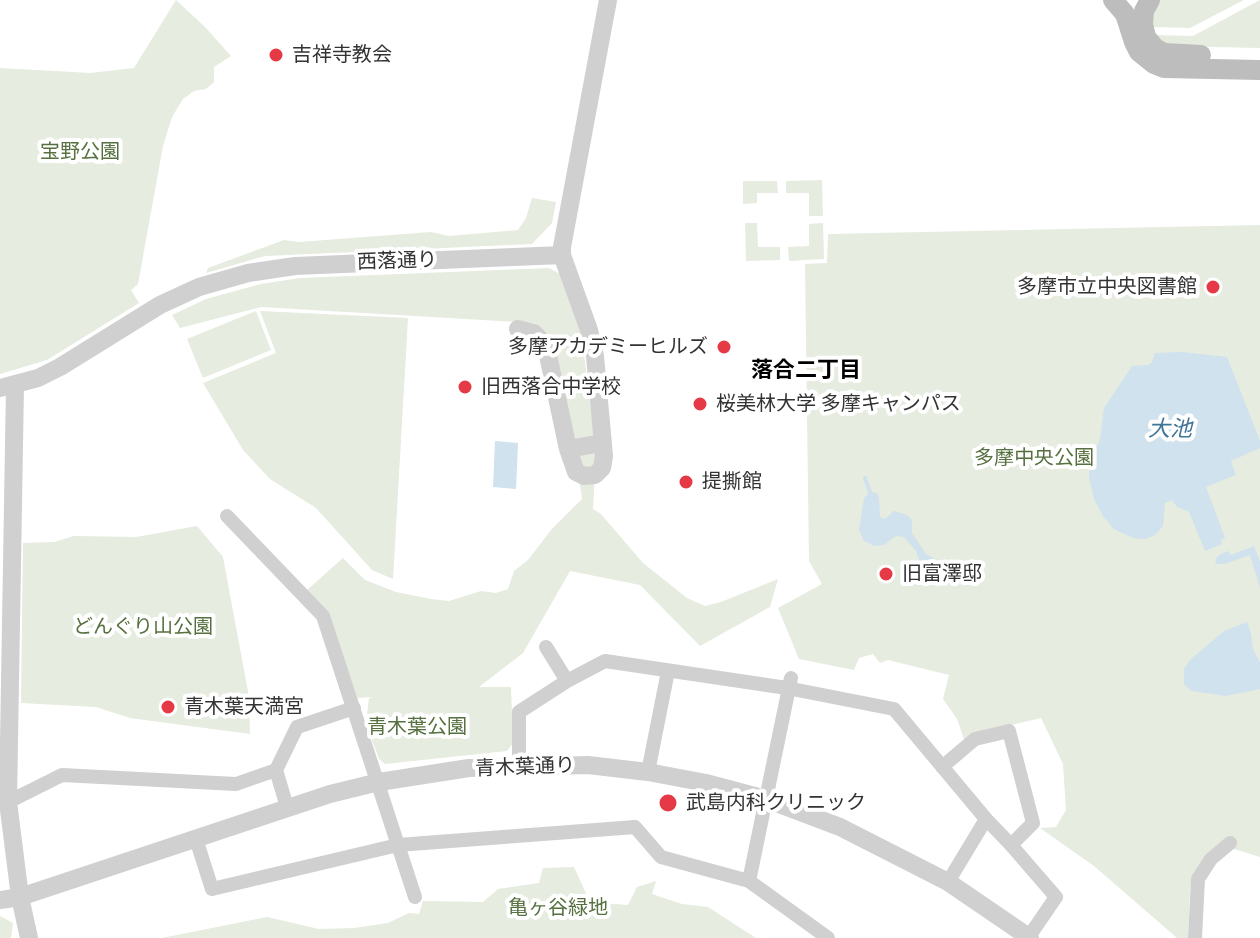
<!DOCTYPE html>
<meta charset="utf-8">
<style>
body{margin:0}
canvas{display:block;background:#fff}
</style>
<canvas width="1260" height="938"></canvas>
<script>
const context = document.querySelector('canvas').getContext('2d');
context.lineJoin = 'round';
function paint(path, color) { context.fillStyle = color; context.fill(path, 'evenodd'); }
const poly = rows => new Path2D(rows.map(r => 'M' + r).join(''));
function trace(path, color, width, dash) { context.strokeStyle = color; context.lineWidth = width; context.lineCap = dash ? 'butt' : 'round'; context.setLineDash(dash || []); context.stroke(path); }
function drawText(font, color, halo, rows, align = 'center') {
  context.font = font + ' "Public Sans","Noto Sans JP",sans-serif'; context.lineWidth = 8; context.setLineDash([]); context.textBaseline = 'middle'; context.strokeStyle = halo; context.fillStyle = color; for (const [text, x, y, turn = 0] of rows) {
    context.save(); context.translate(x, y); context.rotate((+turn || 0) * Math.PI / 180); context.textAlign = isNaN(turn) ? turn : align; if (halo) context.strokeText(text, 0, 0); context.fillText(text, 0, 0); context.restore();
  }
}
paint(poly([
 [176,0,205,27,231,56,214,67,214,82,206,89,194,91,183,99,172,117,163,146,138,284,131,290,139,303,47,360,0,374,0,68,90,73,134,68],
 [1158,0,1244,0,1190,28,1151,27,1152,9],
 [1260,0,1260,48,1168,46,1156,35,1193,36],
 [822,180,823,216,809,216,809,193,786,193,786,181],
 [743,181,777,181,778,193,757,193,757,203,743,204],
 [532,198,556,202,552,223,532,244,265,256,206,273,208,268,284,240,299,242,431,232,449,236,518,230,526,218],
 [745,223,757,223,758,247,780,247,780,260,746,261],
 [823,223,824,259,789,261,788,247,809,246,809,224],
 [1260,225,1260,857,1221,845,1194,872,1190,890,1188,938,1177,938,1094,866,1040,828,1056,827,1066,810,1063,764,1041,718,977,733,965,742,957,719,943,699,949,675,888,660,880,663,873,654,859,658,854,670,799,659,778,608,822,584,809,561,805,264,827,263,828,234],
 [549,268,560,274,581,329,596,453,593,509,601,514,643,563,687,598,705,606,721,602,778,579,770,607,700,646,640,585,570,571,523,653,479,687,511,687,513,743,507,751,385,764,379,759,366,724,369,698,373,697,357,698,328,613,307,590,343,558,365,580,396,592,431,599,449,601,481,591,496,593,508,589,514,571,528,560,551,530,582,499,573,435,551,339,534,323,261,307,180,328,172,315,206,299,261,284,300,278],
 [256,311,271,350,203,378,187,339],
 [260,311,408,318,393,579,372,570,316,508,270,479,243,450,203,383,276,353],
 [197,526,223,557,249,697,250,734,130,718,96,707,21,703,23,543,54,542,74,536,136,537],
 [574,867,590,902,628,905,637,887,656,881,652,894,682,904,708,907,756,938,162,938,267,917,319,929,354,928,388,923,409,913,419,914,423,901,483,902,498,889,539,883,543,868],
 [0,916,13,923,11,938,0,938]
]), '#e6ecdf');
paint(poly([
 [1182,352,1227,357,1260,441,1260,448,1231,461,1236,475,1206,487,1225,538,1221,540,1222,544,1205,551,1189,512,1177,507,1172,500,1165,503,1163,526,1155,535,1145,539,1133,538,1114,529,1103,516,1094,499,1089,478,1090,459,1100,440,1104,408,1132,366,1148,365,1152,362,1155,353],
 [495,441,518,443,516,489,493,487],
 [870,492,877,493,879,498,880,517,885,519,894,511,907,515,912,520,912,533,926,554,945,565,948,570,945,576,924,572,916,551,904,537,896,536,884,545,874,546,864,541,859,530,864,498],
 [1254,546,1260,562,1260,588,1250,555,1225,564,1215,564,1217,557,1223,553,1229,551,1231,555],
 [1247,622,1251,633,1253,649,1260,663,1260,689,1226,696,1191,691,1184,684,1184,669,1190,660,1224,631]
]), '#cfe2ee');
trace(poly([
 [865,478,870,492]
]), '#cfe2ee', 4);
trace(poly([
 [227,516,323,616,415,897],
 [546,647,567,681],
 [519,765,519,712,567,681,605,661,787,688,894,709,986,819,1011,845,1056,897,1028,938],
 [942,767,975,739,1009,731,1033,823,1011,845],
 [276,770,287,807],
 [648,772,668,671],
 [8,802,62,775,236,784,276,770,297,727,354,708],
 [196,839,212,889,398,845,635,827,661,857,749,881,828,938],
 [749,881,791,678],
 [948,882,986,819],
 [1195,938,1198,879,1211,859,1230,843]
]), '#d0d0d0', 14);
trace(poly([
 [518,329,534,333,546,346,568,449],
 [15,385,8,802,20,897,29,938],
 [0,388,38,378,60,367,160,305,199,287,248,273,295,266,562,255],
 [602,443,568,449,576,472,584,476,595,475,602,468,604,456,595,356,589,330,562,255,562,247,608,0],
 [0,900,20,897,330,794,379,782,469,768,588,765,648,772,706,783,766,799,840,827,948,882,1030,938]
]), '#d0d0d0', 18);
trace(poly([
 [1113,0,1125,14,1134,42,1139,52,1154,64,1164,68,1260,70],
 [1150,0,1144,11,1143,24,1146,37,1155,48,1164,53,1201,55]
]), '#bdbdbd', 20);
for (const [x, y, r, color] of [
 [276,55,8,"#e63946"],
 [1213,287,8,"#e63946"],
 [724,347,8,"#e63946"],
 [465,387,8,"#e63946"],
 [700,404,8,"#e63946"],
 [686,482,8,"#e63946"],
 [886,574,8,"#e63946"],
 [168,707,8,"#e63946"],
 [668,803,10,"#e63946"]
]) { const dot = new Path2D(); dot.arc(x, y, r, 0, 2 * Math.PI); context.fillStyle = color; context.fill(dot); trace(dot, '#fff', 3); }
drawText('20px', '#333', '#fff', [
 ["吉祥寺教会",292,55],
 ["多摩市立中央図書館",1197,287,"right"],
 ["多摩アカデミーヒルズ",708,347,"right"],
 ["旧西落合中学校",481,387],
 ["桜美林大学 多摩キャンパス",716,404],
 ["提撕館",702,482],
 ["旧富澤邸",902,574],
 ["青木葉天満宮",184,707],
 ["武島内科クリニック",686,803]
], 'left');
drawText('20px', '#56703f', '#fff', [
 ["宝野公園",80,152],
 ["多摩中央公園",1034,458],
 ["どんぐり山公園",143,627],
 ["青木葉公園",417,727],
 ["亀ヶ谷緑地",558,908]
]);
drawText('20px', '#333', '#fff', [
 ["西落通り",397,261,-2],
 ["青木葉通り",525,767,-2]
]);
drawText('bold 22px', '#000', '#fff', [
 ["落合二丁目",806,370]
]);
drawText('italic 22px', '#3f7597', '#fff', [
 ["大池",1170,429]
]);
</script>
